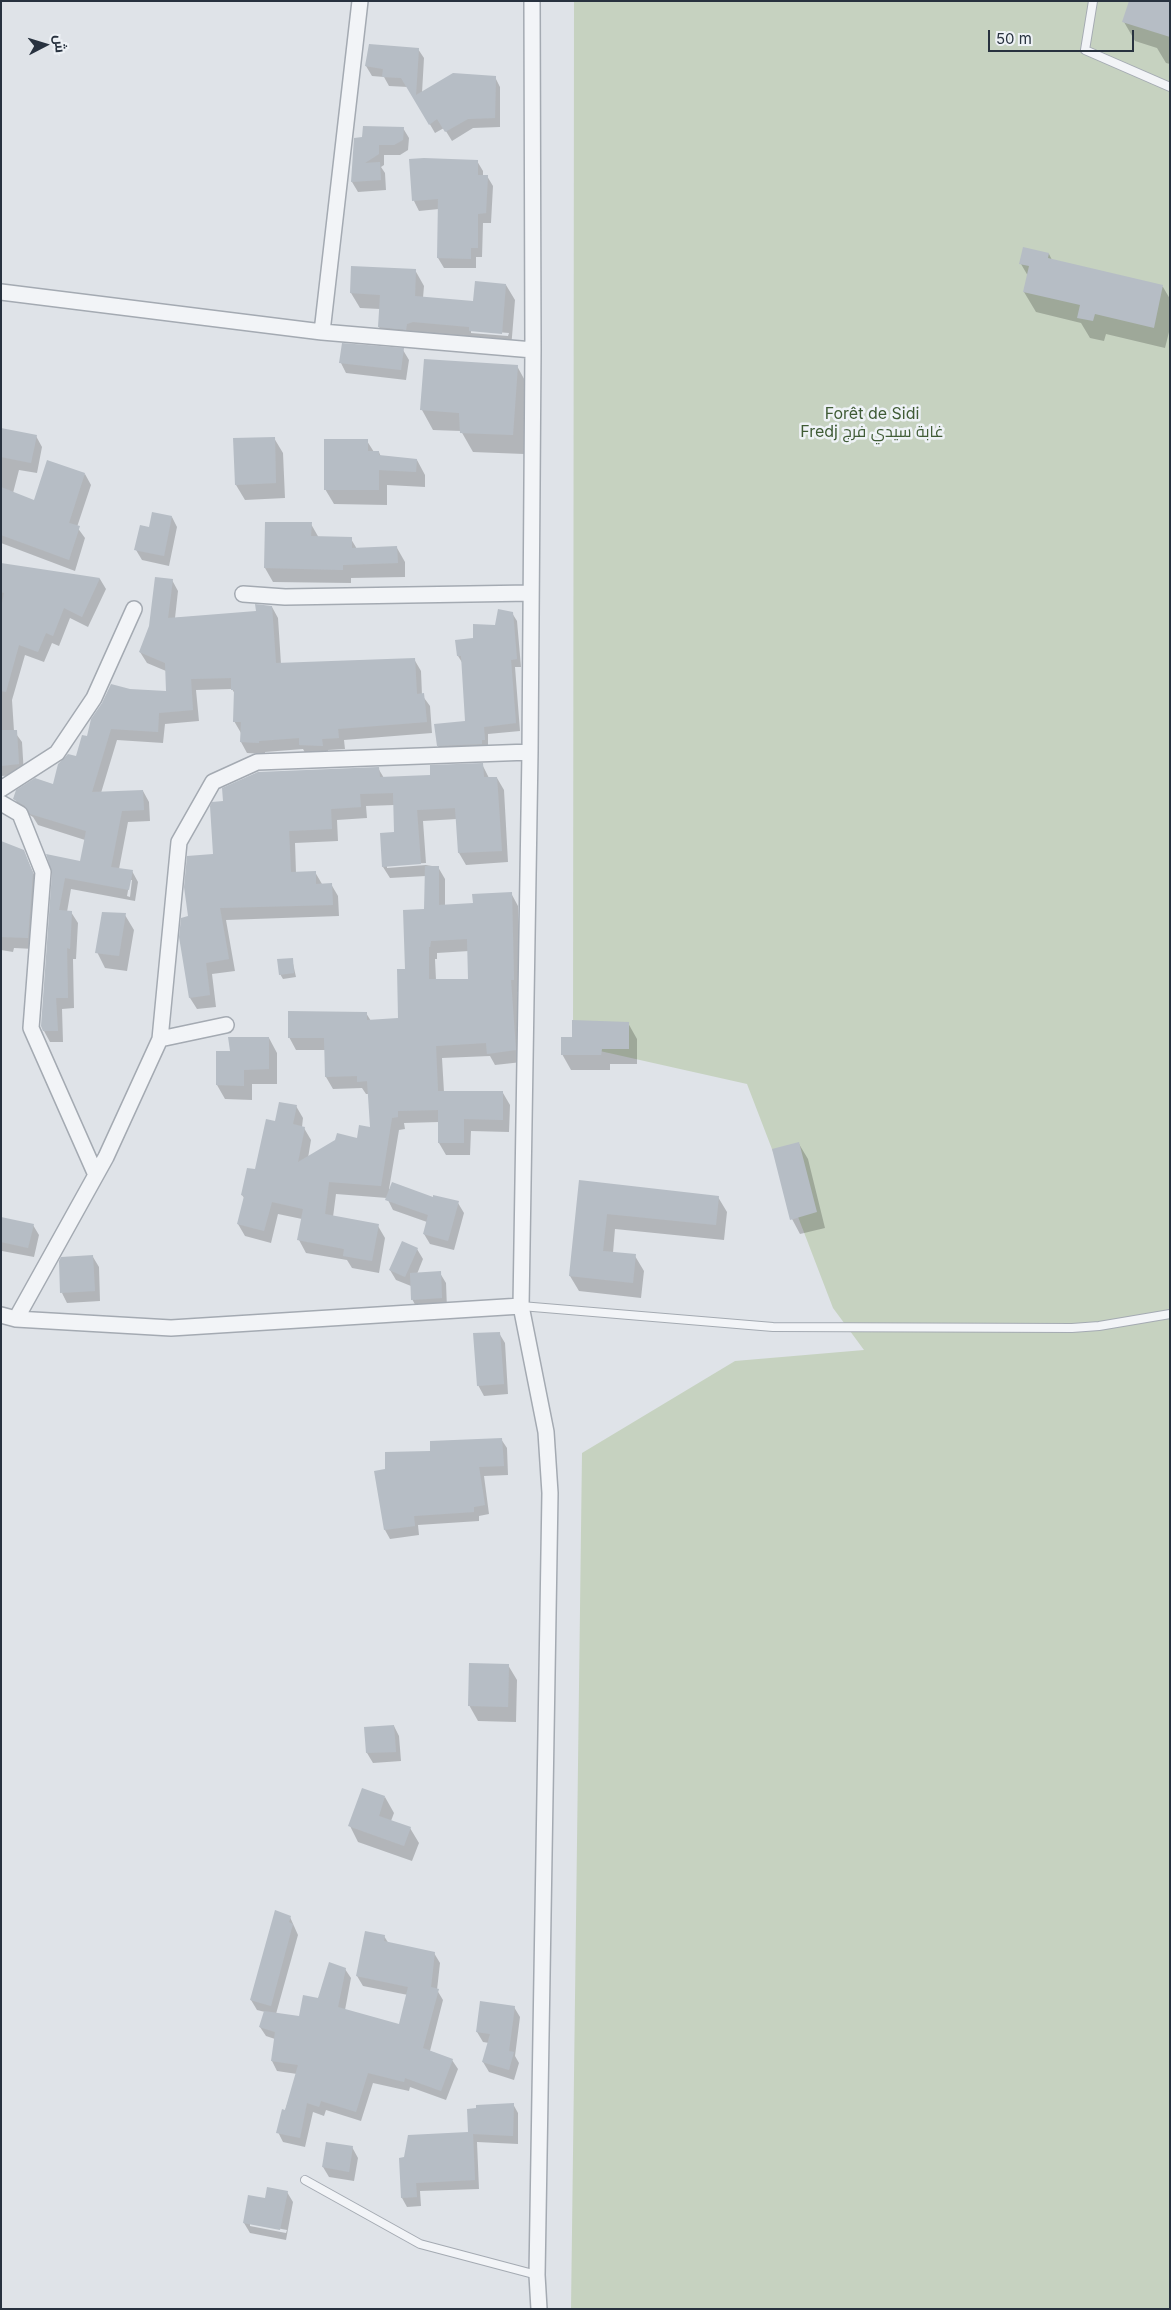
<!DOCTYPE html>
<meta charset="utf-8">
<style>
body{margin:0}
#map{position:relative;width:1171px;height:2310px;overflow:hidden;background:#dfe3e8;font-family:Inter,Cairo,sans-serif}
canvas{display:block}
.frame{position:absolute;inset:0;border:2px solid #28323f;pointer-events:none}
.north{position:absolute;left:20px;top:20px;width:50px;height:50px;-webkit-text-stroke:4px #eef2f6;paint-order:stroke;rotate:85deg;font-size:14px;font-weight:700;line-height:20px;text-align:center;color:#28323f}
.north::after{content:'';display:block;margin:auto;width:18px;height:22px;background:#28323f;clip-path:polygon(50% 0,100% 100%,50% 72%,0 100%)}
.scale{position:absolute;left:988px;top:30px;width:146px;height:22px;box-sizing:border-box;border:2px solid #28323f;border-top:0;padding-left:6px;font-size:15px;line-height:18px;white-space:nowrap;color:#28323f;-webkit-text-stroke:4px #eef2f6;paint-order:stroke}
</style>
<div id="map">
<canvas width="1171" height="2310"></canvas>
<div class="frame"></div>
<div class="north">ش</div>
<div class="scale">50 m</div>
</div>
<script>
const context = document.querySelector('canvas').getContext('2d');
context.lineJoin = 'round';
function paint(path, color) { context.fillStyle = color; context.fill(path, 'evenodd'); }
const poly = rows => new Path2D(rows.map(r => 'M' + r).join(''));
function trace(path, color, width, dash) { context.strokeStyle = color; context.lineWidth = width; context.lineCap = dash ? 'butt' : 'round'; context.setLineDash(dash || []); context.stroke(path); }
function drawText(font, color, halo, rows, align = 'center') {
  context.font = font + ' Inter,Cairo,sans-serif'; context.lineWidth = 5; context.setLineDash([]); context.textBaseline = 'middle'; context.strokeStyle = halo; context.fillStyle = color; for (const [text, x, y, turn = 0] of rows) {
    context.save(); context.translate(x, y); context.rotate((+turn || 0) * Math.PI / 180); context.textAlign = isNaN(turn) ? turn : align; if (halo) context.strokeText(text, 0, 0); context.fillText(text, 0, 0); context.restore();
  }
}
paint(poly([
 [574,1,1170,1,1170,2309,571,2309,582,1453,735,1361,864,1350,833,1308,747,1084,573,1045]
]), '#c6d2c0');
paint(poly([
 [1170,1,1170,64,1166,63,1157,48,1135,41,1124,22],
 [418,49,424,58,422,93,495,77,500,87,500,127,473,128,452,141,444,128,435,133,408,87,389,86,384,77,372,76,366,66],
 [403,128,409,138,408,150,400,155,384,155,384,165,381,167,385,173,386,190,358,192,352,182,364,138],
 [410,161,477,161,483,171,483,176,487,176,493,186,491,223,483,223,482,257,476,257,476,268,444,268,438,258,439,209,419,211,414,201],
 [1049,254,1052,260,1163,287,1170,299,1170,328,1165,348,1106,334,1104,341,1090,338,1081,323,1036,312,1024,292,1028,276,1021,264],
 [415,270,424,286,423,298,475,302,506,285,515,300,511,349,388,342,379,327,380,309,360,308,351,293],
 [471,330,509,333,508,336,471,333],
 [403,350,409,360,406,380,346,373,341,363],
 [517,366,528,386,524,454,473,452,461,431,433,430,422,410],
 [1,430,36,436,42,447,37,473,19,470,13,493,35,501,85,474,91,485,77,527,85,538,75,571,1,543],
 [274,438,283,453,285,498,245,500,236,485],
 [367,441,374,452,379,452,381,457,417,460,425,475,425,487,387,485,387,505,334,504,325,489],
 [172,517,177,527,169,566,142,560,136,550,150,529],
 [266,523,311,524,319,538,351,539,357,549,397,548,405,562,405,577,351,578,351,583,273,582,265,568],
 [1,564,100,579,106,589,88,627,70,618,59,646,52,643,44,662,25,655,12,700,14,731,22,742,24,775,1,776],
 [172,580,178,591,175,618,257,612,272,607,278,618,281,664,414,659,421,671,422,695,430,706,432,733,344,740,345,749,328,750,328,757,307,756,303,749,265,752,265,754,247,753,241,742,241,733,234,721,235,694,232,689,196,690,199,721,165,724,163,743,117,740,101,793,143,791,149,802,150,821,128,822,119,869,132,871,138,882,135,901,71,889,67,912,71,912,78,923,76,959,73,959,74,1008,62,1009,63,1042,50,1042,44,1031,54,873,81,862,85,840,38,825,33,817,21,810,15,799,53,786,76,758,88,738,129,690,167,692,166,671,147,663,140,652],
 [130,880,132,880,130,897,127,896],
 [512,613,517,621,521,667,515,667,520,731,488,734,488,748,442,754,438,746,466,722,463,664,458,656,474,639,496,627],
 [482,764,489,778,497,778,504,790,508,862,466,865,459,853,457,819,423,821,426,863,387,865,387,868,426,865,438,867,445,879,445,906,474,904,511,893,518,906,521,992,517,992,522,1062,495,1065,490,1056,442,1058,444,1092,503,1093,510,1105,509,1132,471,1131,470,1155,446,1155,439,1143,439,1122,404,1123,405,1129,399,1130,389,1189,458,1203,464,1213,454,1250,430,1244,424,1234,427,1222,393,1210,387,1198,336,1194,333,1217,378,1226,385,1238,379,1273,352,1268,347,1260,306,1253,299,1240,302,1219,278,1214,271,1243,245,1236,238,1224,245,1199,242,1195,256,1171,276,1122,296,1106,303,1118,302,1127,304,1128,311,1140,308,1158,358,1140,371,1129,369,1094,366,1094,362,1088,333,1089,326,1077,325,1050,296,1050,289,1037,366,1013,371,1021,399,1019,407,970,425,910,426,876,390,878,383,867,396,833,394,805,366,806,367,818,337,820,338,841,295,843,296,873,315,872,322,884,331,884,338,896,339,916,226,920,235,971,212,974,216,1007,197,1009,190,998,190,917,215,855,378,768,384,778,432,776],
 [469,951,469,980,436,980,435,959,437,959,437,953],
 [1,843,23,851,39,885,34,949,14,948,13,952,1,950],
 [125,915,134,930,127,971,105,968,97,952],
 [292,959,296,977,283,979,280,974],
 [628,1023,637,1039,637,1064,610,1064,610,1070,571,1070,562,1054,573,1038],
 [269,1038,277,1053,277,1084,252,1084,252,1100,225,1099,217,1085,217,1053,231,1053],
 [799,1144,808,1159,825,1228,800,1234,792,1219],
 [580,1182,718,1197,727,1212,724,1240,615,1229,613,1253,635,1256,644,1271,641,1298,579,1291,570,1276],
 [1,1220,33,1225,39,1235,34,1257,2,1251],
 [417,1249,423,1259,417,1274,440,1273,446,1283,447,1308,418,1310,412,1299,411,1286,396,1280,390,1270],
 [93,1257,99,1267,100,1301,67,1303,62,1293],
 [499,1333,505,1343,508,1394,484,1396,478,1385],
 [501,1439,507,1448,508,1475,484,1476,489,1514,479,1516,479,1521,418,1525,419,1535,390,1539,385,1530,386,1470,431,1453],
 [508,1665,517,1680,516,1722,478,1721,469,1705],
 [394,1726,399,1736,401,1761,373,1763,367,1753],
 [385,1797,394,1813,391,1821,410,1828,419,1843,412,1861,358,1842,350,1826],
 [290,1917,298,1935,276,2014,300,2017,345,1969,351,1978,345,2010,400,2025,408,1995,363,1986,357,1976,384,1936,389,1944,434,1953,440,1963,437,1990,443,2000,430,2051,452,2060,458,2069,446,2100,410,2087,409,2091,373,2083,361,2121,326,2110,324,2116,313,2112,305,2147,283,2142,278,2132,297,2074,277,2071,272,2061,275,2039,266,2036,260,2027,265,2012,257,2010,251,2000],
 [514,2007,520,2017,515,2056,519,2063,514,2080,489,2072,483,2062,489,2043,483,2042,477,2032],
 [513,2104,518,2113,518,2144,477,2142,479,2189,420,2191,421,2206,407,2207,402,2198,400,2159,469,2134],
 [352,2147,358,2158,354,2181,329,2177,323,2167],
 [287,2192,293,2202,286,2240,250,2233,244,2223,266,2199],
 [250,2223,287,2230,286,2233,250,2226]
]), '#0003');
paint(poly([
 [1129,1,1170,1,1170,37,1122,22],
 [369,44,419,48,416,95,453,73,496,76,495,118,468,119,445,132,437,119,429,125,401,78,382,77,383,69,365,66],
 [363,126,404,127,403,140,394,145,379,145,379,154,365,163,380,162,381,180,351,182,354,138,362,137],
 [424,158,478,160,478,175,488,175,486,213,478,214,478,248,471,248,471,259,437,258,438,199,412,201,409,159],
 [1023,247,1049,253,1048,258,1163,285,1154,328,1095,314,1093,321,1077,318,1080,305,1023,292,1029,266,1019,264],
 [351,266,416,269,415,296,473,301,475,281,506,284,502,334,469,331,469,327,413,322,407,324,406,330,378,327,380,295,350,293],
 [342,343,404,348,401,370,339,363],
 [424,359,518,365,513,435,460,433,459,413,420,410],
 [1,428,37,435,31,463,1,457],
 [275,437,276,483,235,485,233,438],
 [324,439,368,439,368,451,379,451,379,455,417,459,416,472,379,470,379,490,324,490],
 [47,460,85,473,69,523,80,526,69,560,1,535,1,487,34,500],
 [152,512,172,516,164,556,134,550,140,525,149,527],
 [265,522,312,522,311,536,352,537,352,548,397,546,398,563,343,565,343,570,264,568],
 [1,563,100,578,82,617,64,608,53,636,46,633,38,652,19,645,6,692,1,691,1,608,4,593,1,592],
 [155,577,173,579,168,618,256,611,255,604,272,606,276,663,415,658,417,694,424,693,427,722,338,729,339,738,322,739,323,746,299,745,299,738,259,741,259,743,240,742,241,722,233,722,234,690,231,690,231,678,191,679,193,710,159,713,158,732,111,729,92,792,143,790,144,810,122,811,111,867,133,870,129,890,65,878,59,910,72,911,70,949,67,948,68,998,56,998,58,1031,43,1031,41,1026,52,873,46,854,80,861,86,831,30,814,25,806,13,799,16,790,35,778,53,784,58,764,68,754,76,756,82,735,87,736,91,719,102,703,111,684,130,689,166,691,165,663,139,652,149,626],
 [498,609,513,612,517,659,511,660,516,723,484,727,485,740,482,740,482,744,437,746,434,724,465,721,461,656,457,656,455,640,473,638,473,624,495,625],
 [1,730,17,730,19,764,1,766],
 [483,763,484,777,497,777,502,851,458,853,455,808,417,810,421,864,382,867,380,833,394,832,393,793,360,794,361,807,331,809,332,829,289,831,291,872,316,871,316,884,332,883,333,905,220,908,229,959,206,963,210,995,189,998,179,937,181,918,188,916,184,887,187,856,213,854,210,806,212,802,223,801,222,788,258,772,379,767,380,777,430,775,430,765],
 [1,841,24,850,33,873,28,938,1,937],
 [425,866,439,866,439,905,473,903,472,894,512,892,514,980,511,980,516,1050,487,1054,486,1043,436,1046,438,1091,503,1091,503,1120,464,1119,464,1143,438,1143,438,1110,398,1111,398,1117,392,1118,381,1186,329,1182,325,1214,379,1224,372,1261,343,1256,344,1249,297,1240,303,1209,272,1202,264,1231,237,1224,244,1196,241,1195,247,1168,255,1169,266,1119,275,1121,279,1102,297,1105,293,1124,305,1127,298,1162,335,1140,337,1133,357,1138,359,1125,370,1127,367,1081,357,1082,357,1076,325,1077,324,1038,288,1038,288,1011,367,1012,367,1020,398,1018,397,969,405,969,403,910,424,909],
 [467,939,468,979,429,979,429,947,430,947,431,941],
 [102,912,126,913,119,956,95,953],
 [293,958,294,973,279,975,277,959],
 [572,1020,629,1022,629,1049,602,1049,601,1055,561,1055,561,1037,572,1037],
 [228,1037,269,1037,269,1069,244,1070,244,1086,216,1085,216,1051,230,1051],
 [799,1142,817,1212,790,1220,772,1149],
 [579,1180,719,1196,716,1225,607,1214,603,1251,636,1254,633,1283,569,1276],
 [392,1182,433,1197,433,1195,459,1201,448,1241,423,1234,428,1215,385,1200],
 [1,1217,34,1224,28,1248,1,1242],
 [402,1241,418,1248,405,1277,389,1270],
 [93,1255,95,1291,60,1293,59,1261,61,1257],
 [441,1271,442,1298,411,1300,410,1273],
 [500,1332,504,1384,477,1386,473,1333],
 [502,1438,504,1466,479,1467,485,1505,474,1507,474,1512,414,1516,415,1526,384,1530,374,1471,385,1469,385,1452,430,1451,430,1441],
 [469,1663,509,1664,508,1707,468,1706],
 [394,1725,396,1752,366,1753,364,1727],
 [362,1788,385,1796,379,1816,411,1827,404,1846,348,1826],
 [275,1910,291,1916,289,1922,293,1924,271,2006,250,2000],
 [365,1931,385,1935,384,1941,435,1952,431,1987,439,1989,423,2048,453,2059,441,2091,405,2078,404,2082,368,2073,356,2112,321,2101,319,2107,307,2103,300,2138,276,2133,282,2109,285,2110,298,2065,271,2061,275,2032,259,2027,264,2011,299,2016,303,1995,318,1998,329,1962,346,1968,338,2007,399,2024,408,1987,356,1976],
 [480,2001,515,2006,509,2051,514,2052,509,2070,482,2062,490,2034,476,2032],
 [514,2103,513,2136,473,2134,475,2180,416,2183,417,2197,401,2198,399,2158,404,2157,408,2135,468,2132,467,2109,476,2108,476,2105],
 [326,2142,353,2146,349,2172,322,2167],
 [267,2187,288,2191,280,2230,243,2223,248,2195,265,2198]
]), '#b6bdc5');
const lane = poly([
 [1093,1,1085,50,1170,87],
 [521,1306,773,1327,1072,1328,1099,1326,1170,1314],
 [305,2180,420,2244,537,2275]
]);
const street = poly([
 [532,1,533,350,530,752,521,1306,546,1432,550,1493,537,2275,539,2309],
 [1,292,322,332,533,350],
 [322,332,360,1],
 [243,594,285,597,531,593],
 [1,789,57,753,94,698,134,609],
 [1,803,20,814,43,872,31,1028,96,1175],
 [160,1039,179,842,213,782,257,762,530,752],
 [1,1315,16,1319,171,1328,521,1306],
 [16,1319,106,1157,160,1039,226,1025]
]);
trace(lane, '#a4aab2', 10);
trace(street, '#a4aab2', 18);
trace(lane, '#f2f4f7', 8);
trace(street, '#f2f4f7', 15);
drawText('16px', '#3f5b35', '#eef2f6', [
 ["Forêt de Sidi",872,414],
 ["Fredj غابة سيدي فرج",872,432]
]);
</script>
